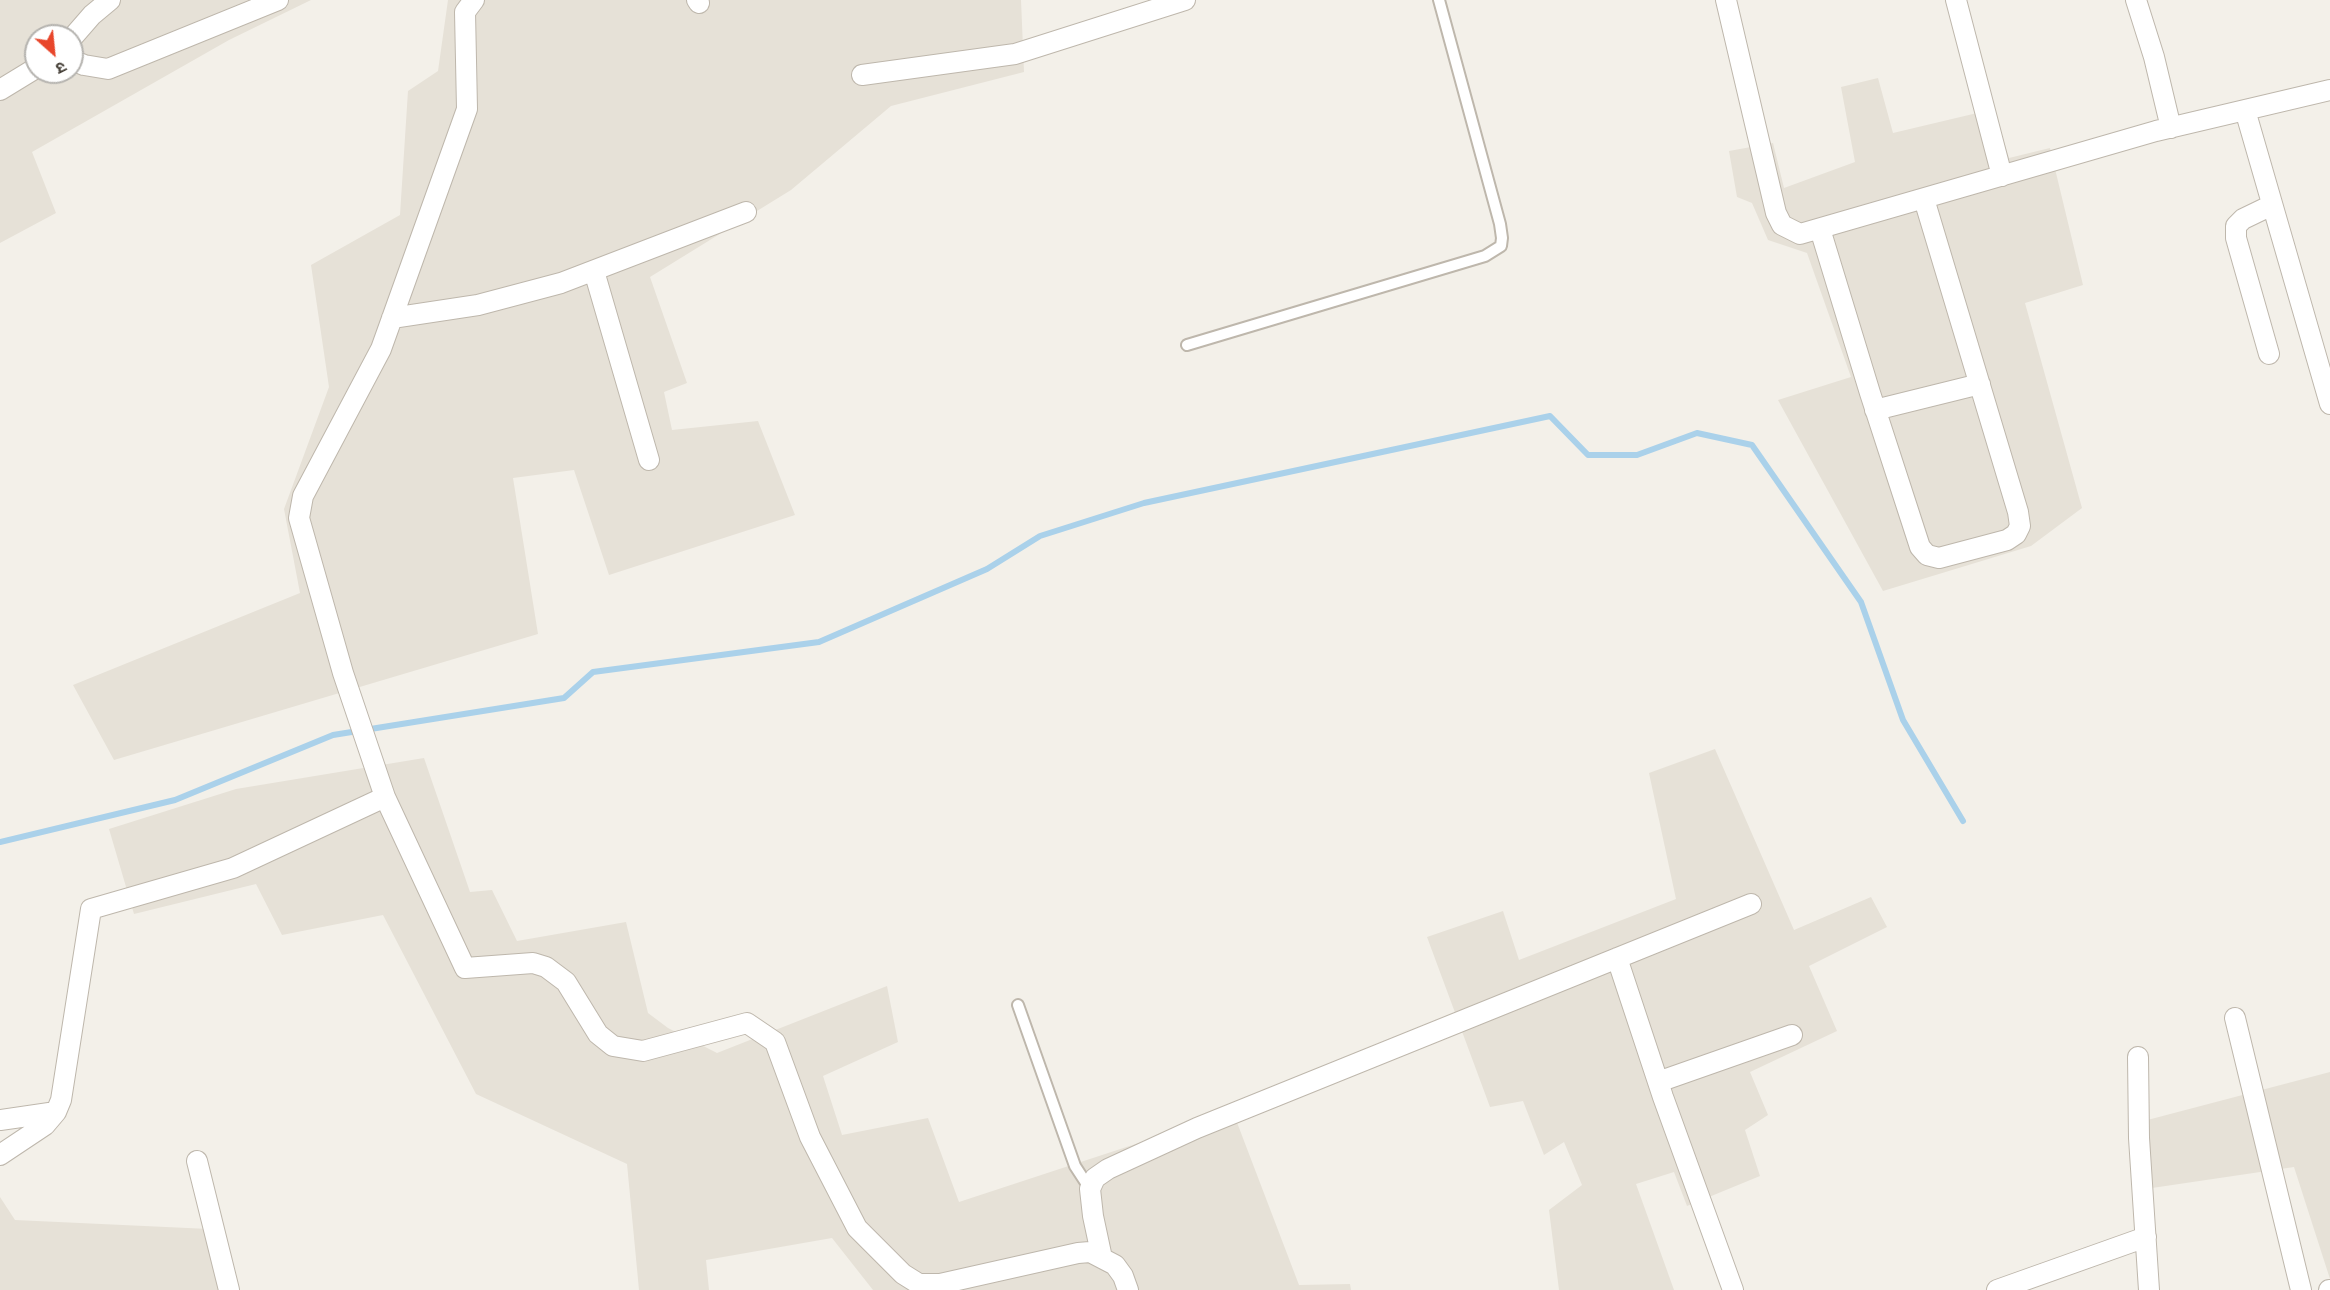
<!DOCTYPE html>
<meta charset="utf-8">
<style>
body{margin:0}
#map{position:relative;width:2330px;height:1290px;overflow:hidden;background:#f3f0e9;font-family:Mulish,"Noto Sans Devanagari",sans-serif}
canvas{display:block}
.north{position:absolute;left:24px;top:24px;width:60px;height:60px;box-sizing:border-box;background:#fff;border:2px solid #b5b3af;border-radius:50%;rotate:153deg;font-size:16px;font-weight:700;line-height:24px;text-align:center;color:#464038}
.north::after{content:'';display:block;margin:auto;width:21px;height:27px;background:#e8462b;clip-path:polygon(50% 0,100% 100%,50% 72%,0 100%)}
</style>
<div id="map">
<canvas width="2330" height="1290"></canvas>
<div class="north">उ</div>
</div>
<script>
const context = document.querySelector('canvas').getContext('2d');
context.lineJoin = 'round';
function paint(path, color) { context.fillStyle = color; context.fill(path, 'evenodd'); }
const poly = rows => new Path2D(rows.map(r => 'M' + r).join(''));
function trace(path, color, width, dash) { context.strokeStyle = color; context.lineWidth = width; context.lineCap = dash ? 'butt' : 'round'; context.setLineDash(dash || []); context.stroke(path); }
paint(poly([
 [0,0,311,0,229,40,32,152,56,213,0,243],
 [36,36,72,36,72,72,36,72],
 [448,0,1021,0,1024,72,891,106,791,190,650,277,687,383,664,392,672,430,758,421,795,515,609,575,574,470,513,478,538,634,114,760,73,685,300,593,284,509,329,387,311,265,400,215,408,91,438,71],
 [1878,78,1893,133,1994,109,2009,158,2050,148,2083,285,2025,303,2082,508,2031,546,1883,591,1778,400,1851,377,1807,253,1768,240,1752,203,1737,197,1729,151,1773,143,1784,188,1855,162,1841,87],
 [1715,749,1794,930,1871,897,1887,927,1809,966,1837,1031,1750,1072,1768,1115,1745,1130,1760,1176,1687,1206,1674,1172,1636,1184,1674,1290,1559,1290,1549,1210,1582,1185,1564,1142,1544,1155,1523,1101,1490,1107,1427,937,1503,911,1519,960,1676,899,1649,773],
 [424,758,470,892,492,890,517,941,626,922,648,1013,668,1028,717,1053,887,986,898,1042,823,1076,842,1135,928,1118,959,1202,1233,1112,1299,1285,1350,1284,1351,1290,873,1290,832,1238,706,1260,709,1290,639,1290,627,1164,476,1094,383,915,282,935,256,884,134,914,109,829,236,789],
 [2330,1072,2330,1279,2294,1167,2152,1188,2136,1123],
 [0,1197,15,1220,209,1229,224,1290,0,1290]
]), '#e6e1d7');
trace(poly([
 [0,842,175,800,333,735,564,698,593,672,819,642,987,569,1040,536,1144,503,1550,416,1588,455,1637,455,1697,433,1752,445,1861,602,1903,720,1963,821]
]), '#aad1ea', 6);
const lane = poly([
 [1187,345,1485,256,1501,246,1502,238,1500,224,1439,0],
 [1018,1005,1075,1166,1090,1189]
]);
const street = poly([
 [697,0,699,3],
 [1726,0,1776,213,1782,225,1800,234,2156,131,2330,90],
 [1956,0,2002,176],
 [2136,0,2154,57,2171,128],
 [72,38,92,15,110,0],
 [72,60,84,65,108,69,278,0],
 [862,75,1015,54,1185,0],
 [0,90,36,68],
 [2245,110,2330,404],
 [1820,229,1870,393,1920,547,1927,555,1939,558,2007,540,2016,534,2020,526,2018,512,1924,199],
 [594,271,649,460],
 [392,318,478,305,561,283,746,212],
 [2269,354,2236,238,2236,226,2243,219,2272,205],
 [1875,410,1980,384],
 [385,797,343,673,299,518,303,496,381,349,467,109,465,12,474,0],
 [1617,958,1663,1097,1733,1290],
 [2235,1018,2301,1290],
 [2138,1057,2139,1138,2149,1290],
 [1658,1082,1792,1035],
 [0,1120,56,1112],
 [0,1155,45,1125,56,1112,61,1100,91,909,233,868,385,797,465,968,533,963,546,967,566,982,598,1034,613,1046,643,1051,747,1023,775,1042,810,1137,857,1228,903,1274,919,1284,940,1284,1078,1253,1090,1252,1115,1265,1123,1276,1128,1290],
 [197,1161,229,1290],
 [1102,1258,1093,1216,1090,1189,1095,1178,1108,1169,1197,1128,1751,904],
 [1997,1290,2146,1237],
 [2329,1290,2330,1290]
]);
trace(lane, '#beb7ac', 14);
trace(street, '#beb7ac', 22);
trace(lane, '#fff', 10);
trace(street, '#fff', 20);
</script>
